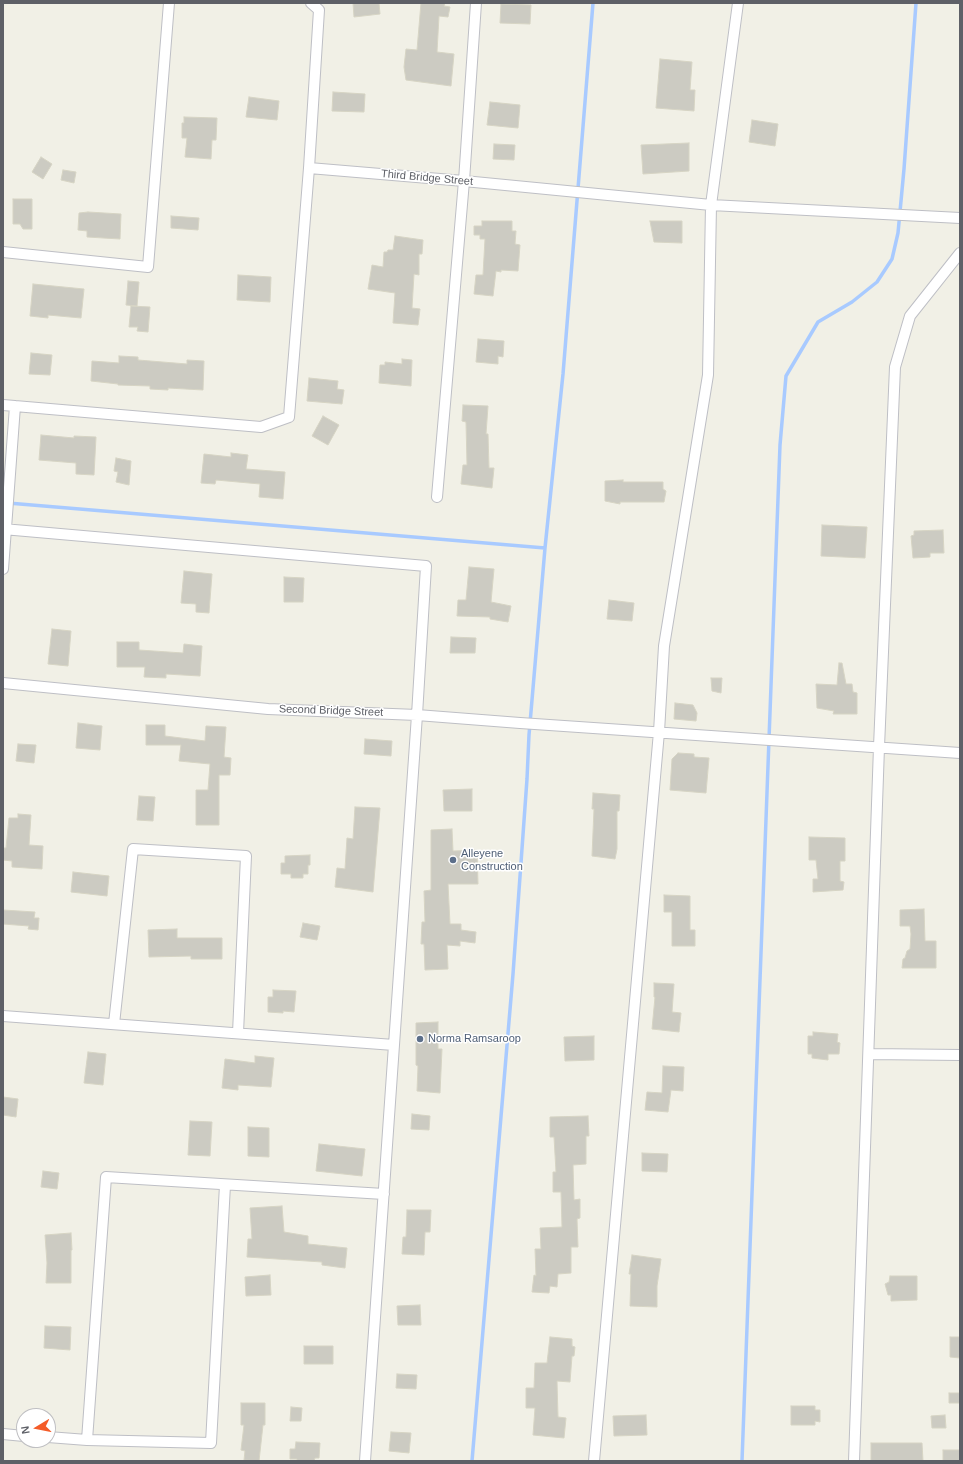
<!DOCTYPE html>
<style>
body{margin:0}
#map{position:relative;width:963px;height:1464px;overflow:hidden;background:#f1f0e6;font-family:Helvetica,sans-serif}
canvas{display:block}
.frame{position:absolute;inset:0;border:4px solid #5e6067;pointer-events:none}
.north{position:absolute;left:16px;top:1408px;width:40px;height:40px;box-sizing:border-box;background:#fff;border:1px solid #bfbfc2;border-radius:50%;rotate:260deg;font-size:11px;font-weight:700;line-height:16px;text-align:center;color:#5e6067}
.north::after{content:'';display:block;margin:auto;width:14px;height:18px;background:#f45c29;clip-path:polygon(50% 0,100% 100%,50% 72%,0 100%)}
</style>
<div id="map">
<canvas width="963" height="1464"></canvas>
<div class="frame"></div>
<div class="north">N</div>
</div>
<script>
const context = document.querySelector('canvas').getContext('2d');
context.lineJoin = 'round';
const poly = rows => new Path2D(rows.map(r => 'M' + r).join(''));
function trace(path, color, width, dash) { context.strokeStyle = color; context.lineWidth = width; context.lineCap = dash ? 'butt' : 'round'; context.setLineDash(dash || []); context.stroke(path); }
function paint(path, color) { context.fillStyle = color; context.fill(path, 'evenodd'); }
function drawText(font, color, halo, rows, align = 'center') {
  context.font = font + ' Helvetica,sans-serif'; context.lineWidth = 3; context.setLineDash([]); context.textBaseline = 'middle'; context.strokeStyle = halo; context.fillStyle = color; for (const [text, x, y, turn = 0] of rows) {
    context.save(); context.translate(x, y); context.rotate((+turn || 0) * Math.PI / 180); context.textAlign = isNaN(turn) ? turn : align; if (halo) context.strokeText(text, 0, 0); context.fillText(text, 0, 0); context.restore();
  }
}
trace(poly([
 [8,503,545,548],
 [472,1461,513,974,527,779,529,735,545,548,563,374,593,3],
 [742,1461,780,445,786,376,818,322,852,302,877,282,892,259,898,233,904,169,916,3]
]), '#a8caff', 3.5);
const building = poly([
 [353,3,379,3,380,14,354,17,353,3],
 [421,3,445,3,444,6,450,7,448,17,439,16,437,52,454,54,451,86,406,80,404,67,406,49,417,50,421,3],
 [501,4,531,5,530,24,500,23,501,4],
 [660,59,692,62,690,90,695,90,694,111,656,108,660,59],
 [333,92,365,94,364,112,332,111,333,92],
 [249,97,279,101,277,120,246,117,249,97],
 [490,102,520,105,518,128,487,125,490,102],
 [184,117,217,118,216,140,212,140,211,159,185,157,187,138,182,138,182,123,184,123,184,117],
 [752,120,778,124,775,146,749,142,752,120],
 [689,143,689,171,643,174,641,145,689,143],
 [494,144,515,145,514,160,493,159,494,144],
 [41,157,52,164,43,179,32,172,41,157],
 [63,170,76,172,74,183,61,180,63,170],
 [13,199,32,199,32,229,23,229,20,224,13,224,13,199],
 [88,212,121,214,120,239,87,237,87,231,78,230,79,213,88,212],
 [171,216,199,218,198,230,171,228,171,216],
 [482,221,512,221,512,231,516,231,515,244,520,245,518,271,501,270,501,272,496,271,493,296,474,294,476,275,483,275,485,239,480,239,480,235,474,235,474,226,482,226,482,221],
 [650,221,682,221,682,243,654,242,650,221],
 [395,236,423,240,422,254,419,254,419,275,414,274,412,308,420,309,418,325,393,323,395,293,368,289,372,265,383,267,384,252,387,252,388,250,393,250,395,236],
 [238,275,271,277,270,302,237,300,238,275],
 [128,281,139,282,137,306,126,305,128,281],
 [33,284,84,289,81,318,48,315,48,318,30,316,33,284],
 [131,306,150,307,148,332,137,331,138,327,129,327,131,306],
 [478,339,504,341,503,357,498,356,498,364,476,362,478,339],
 [31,353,52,355,50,375,29,374,31,353],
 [119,356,138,357,138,360,187,364,187,360,204,361,203,390,168,388,168,390,150,389,150,386,118,385,118,384,91,381,92,361,119,363,119,356],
 [402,359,412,360,411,386,379,383,380,365,385,365,385,362,402,364,402,359],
 [309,378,338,381,337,389,344,390,342,404,307,401,309,378],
 [463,405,488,406,486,434,488,434,489,468,494,468,492,488,461,484,463,465,467,465,466,422,462,421,463,405],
 [323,416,339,425,328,445,312,436,323,416],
 [41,435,74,438,74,436,96,437,94,475,76,474,76,463,39,460,41,435],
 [231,453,248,455,246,469,285,472,283,499,259,497,260,484,216,480,215,484,201,483,204,454,231,457,231,453],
 [116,458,131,461,129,485,116,482,118,472,114,471,116,458],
 [623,480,623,482,663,482,663,489,666,491,664,502,620,502,620,504,605,501,605,481,623,480],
 [822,525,867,527,865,558,821,556,822,525],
 [943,530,944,553,930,553,930,557,913,558,911,536,914,535,914,531,943,530],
 [469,567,494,569,491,602,511,606,508,622,490,619,490,617,457,616,458,600,466,600,469,567],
 [184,571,212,574,209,613,196,612,196,604,181,603,184,571],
 [284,577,304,578,303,602,284,602,284,577],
 [609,600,634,603,632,621,607,619,609,600],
 [52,629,71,631,68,666,48,664,52,629],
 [451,637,476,638,475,653,450,653,451,637],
 [117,642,139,642,139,650,183,653,184,644,202,646,200,676,166,674,166,678,144,677,145,667,117,667,117,642],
 [839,663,842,663,846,684,852,684,853,692,857,693,857,714,833,714,834,711,817,708,816,684,837,685,839,663],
 [711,678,722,678,721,693,712,691,711,678],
 [675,703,693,705,697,713,696,721,674,719,675,703],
 [78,723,102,726,100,750,76,748,78,723],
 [146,725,165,725,165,736,205,741,206,726,226,727,224,757,231,758,230,775,219,775,219,825,196,825,196,790,208,790,210,764,179,761,181,745,146,745,146,725],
 [365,739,392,741,391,756,364,754,365,739],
 [18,744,36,745,34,763,16,761,18,744],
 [678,753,694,754,694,757,709,758,706,793,670,790,672,759,678,753],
 [472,789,472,811,444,811,443,790,472,789],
 [593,793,620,795,619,811,617,811,617,849,615,859,592,856,594,809,592,809,593,793],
 [139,796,155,797,153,821,137,820,139,796],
 [355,807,380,808,373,892,335,887,337,868,345,869,347,838,353,839,355,807],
 [18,814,31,815,29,845,43,846,42,869,12,867,12,861,3,860,4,848,6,848,9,818,18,818,18,814],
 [452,829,453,851,477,850,478,884,448,884,450,924,461,924,461,930,476,932,475,943,460,941,460,946,447,945,448,969,425,970,424,944,421,944,422,922,425,922,424,891,431,890,431,830,452,829],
 [809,837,845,838,845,861,840,861,840,881,844,882,843,890,813,892,813,879,818,879,816,860,809,860,809,837],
 [310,855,310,865,308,865,308,874,303,874,303,878,291,878,291,874,281,874,281,863,285,863,285,856,310,855],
 [73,872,109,876,107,896,71,892,73,872],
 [664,895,690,896,690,930,695,930,695,946,672,946,672,912,664,912,664,895],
 [924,909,925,941,936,941,936,968,902,968,903,959,905,958,907,951,910,949,911,934,910,926,900,926,900,910,924,909],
 [3,910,35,912,34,918,39,918,38,930,28,929,29,926,3,924,3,910],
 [303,923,320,926,317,940,300,937,303,923],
 [177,929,177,938,222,938,222,959,191,959,191,956,149,957,148,930,177,929],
 [654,983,674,984,672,1012,681,1013,679,1032,652,1029,655,997,654,997,654,983],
 [273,990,296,991,294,1012,283,1011,283,1013,268,1012,268,997,273,997,273,990],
 [438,1022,438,1049,442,1049,440,1093,417,1091,418,1066,416,1065,416,1023,438,1022],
 [813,1032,838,1034,837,1042,840,1043,839,1054,828,1054,828,1060,812,1058,812,1054,808,1054,808,1036,813,1036,813,1032],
 [594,1036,594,1060,565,1061,564,1037,594,1036],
 [88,1052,106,1054,103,1085,84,1083,88,1052],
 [255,1056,274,1058,271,1087,238,1085,238,1090,222,1088,225,1059,255,1063,255,1056],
 [663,1066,684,1067,683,1091,671,1090,668,1112,645,1110,647,1092,662,1093,663,1066],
 [3,1097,18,1099,16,1117,3,1115,3,1097],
 [412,1114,430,1116,429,1130,411,1129,412,1114],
 [588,1116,589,1136,586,1136,586,1164,573,1165,574,1200,580,1199,580,1218,577,1219,578,1247,571,1247,571,1273,558,1274,557,1287,550,1286,549,1293,532,1292,534,1275,536,1276,535,1249,541,1249,540,1228,562,1227,561,1192,553,1192,553,1172,556,1172,554,1137,550,1137,550,1117,588,1116],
 [190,1121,212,1122,210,1156,188,1155,190,1121],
 [248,1127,269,1128,269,1157,248,1156,248,1127],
 [319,1144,365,1149,362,1176,316,1171,319,1144],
 [642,1153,668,1154,667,1172,642,1171,642,1153],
 [43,1171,59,1173,57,1189,41,1187,43,1171],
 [282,1206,284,1232,308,1236,308,1244,347,1248,345,1268,322,1265,322,1262,247,1257,248,1239,252,1239,250,1208,282,1206],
 [407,1210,431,1210,430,1232,425,1232,424,1255,402,1254,403,1237,406,1237,407,1210],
 [71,1233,72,1250,71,1250,71,1283,46,1283,47,1263,45,1235,71,1233],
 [632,1255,661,1259,657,1286,657,1307,630,1306,631,1274,629,1274,632,1255],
 [270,1275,271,1295,246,1296,245,1277,270,1275],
 [890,1276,917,1276,917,1300,891,1301,891,1295,888,1295,885,1284,889,1282,890,1276],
 [420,1305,421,1325,398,1325,397,1306,420,1305],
 [45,1326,71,1327,70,1350,44,1348,45,1326],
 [550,1337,572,1339,572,1346,575,1347,574,1356,572,1356,570,1382,557,1381,558,1417,566,1418,564,1438,533,1435,535,1408,526,1408,526,1388,534,1388,535,1363,547,1363,550,1337],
 [950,1337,960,1337,960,1358,950,1357,950,1337],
 [304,1346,333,1346,333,1364,304,1364,304,1346],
 [397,1374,417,1375,416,1389,396,1388,397,1374],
 [949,1393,960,1393,960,1403,949,1403,949,1393],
 [241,1403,265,1403,265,1425,263,1425,259,1461,244,1460,245,1451,241,1450,244,1425,241,1425,241,1403],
 [791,1406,815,1406,815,1410,820,1410,820,1422,815,1421,815,1425,791,1425,791,1406],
 [291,1407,302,1408,301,1421,290,1421,291,1407],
 [646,1415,647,1435,614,1436,613,1416,646,1415],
 [945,1415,946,1428,932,1428,931,1416,945,1415],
 [391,1432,411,1433,409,1453,389,1451,391,1432],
 [296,1442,320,1443,319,1458,315,1458,314,1461,297,1461,297,1459,290,1459,290,1449,295,1449,296,1442],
 [871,1443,922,1443,923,1461,871,1461,871,1443],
 [943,1450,960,1450,960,1461,943,1461,943,1450]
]);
paint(building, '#cccbc2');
trace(building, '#d6d4c4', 1);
const street = poly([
 [311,3,319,10,309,168,464,181,711,205,960,218],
 [3,252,148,267,169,3],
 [3,405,261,427,289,417,309,168],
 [437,497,464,181,476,3],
 [3,529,426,566,417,715,365,1461],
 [3,569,15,406],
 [3,683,268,709,417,715,520,723,960,753],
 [3,1016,394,1045],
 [114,1024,133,849,246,856,238,1033],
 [869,1054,960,1055],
 [3,1434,24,1436],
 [48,1437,87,1440,211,1443,225,1185],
 [87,1440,106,1177,384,1194],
 [594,1461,659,732,664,646,708,375,711,205,738,3],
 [854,1461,879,747,895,367,910,316,960,253]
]);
trace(street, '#bebfc5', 12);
trace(street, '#fff', 10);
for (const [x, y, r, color] of [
 [453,860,4,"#5c6f8a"],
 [420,1039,4,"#5c6f8a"]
]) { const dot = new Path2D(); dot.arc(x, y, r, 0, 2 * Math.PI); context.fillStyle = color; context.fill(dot); trace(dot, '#fff', 1.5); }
drawText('11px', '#5e6067', '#fff', [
 ["Third Bridge Street",427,178,5],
 ["Second Bridge Street",331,711,2]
]);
drawText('11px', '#4e5e75', '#fff', [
 ["Alleyene",461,854],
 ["Construction",461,867],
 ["Norma Ramsaroop",428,1039]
], 'left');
</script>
